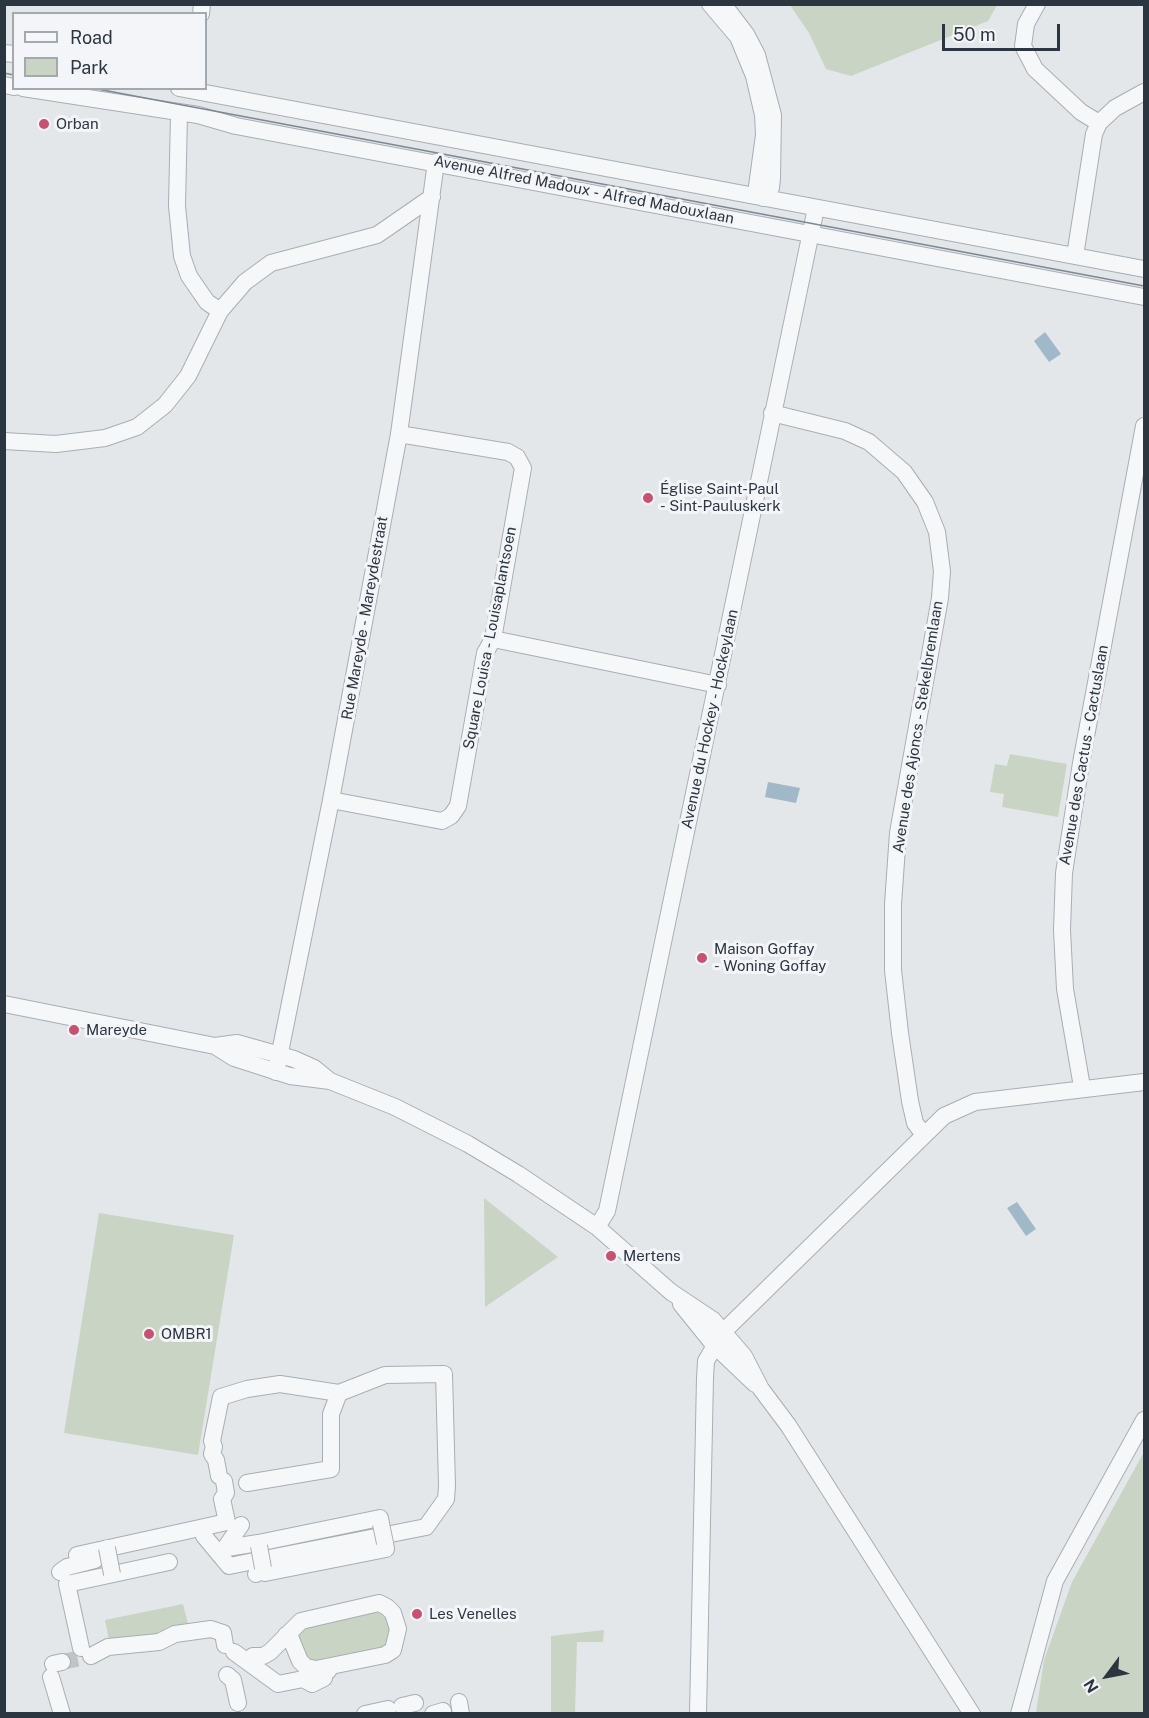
<!DOCTYPE html>
<meta charset="utf-8">
<style>
body{margin:0}
#map{position:relative;width:1149px;height:1718px;overflow:hidden;background:#e3e7ea;font-family:"Public Sans",sans-serif}
canvas{display:block}
.frame{position:absolute;inset:0;border:6px solid #2c3641;pointer-events:none}
.legend{position:absolute;left:12px;top:12px;width:195px;height:78px;box-sizing:border-box;background:#f3f5f8;border:2px solid #a3a9af;margin:0;padding:8px 10px;list-style:none;font-size:18px;color:#2c3641}
.legend li{display:flex;align-items:center;gap:12px;height:30px}
.legend b{width:30px;border:2px solid #a3a9af}
.north{position:absolute;left:1077px;top:1646px;width:60px;height:60px;-webkit-text-stroke:4px #f3f5f8;paint-order:stroke;rotate:238deg;font-size:16px;font-weight:700;line-height:24px;text-align:center;color:#2c3641}
.north::after{content:'';display:block;margin:auto;width:21px;height:27px;background:#2c3641;clip-path:polygon(50% 0,100% 100%,50% 72%,0 100%)}
.scale{position:absolute;left:942px;top:24px;width:118px;height:27px;box-sizing:border-box;border:3px solid #2c3641;border-top:0;padding-left:8px;font-size:18px;line-height:21px;white-space:nowrap;color:#2c3641;-webkit-text-stroke:4px #f3f5f8;paint-order:stroke}
</style>
<div id="map">
<canvas width="1149" height="1718"></canvas>
<div class="frame"></div>
<ul class="legend">
<li><b style="height:8px;background:#f6f7f9"></b>Road</li>
<li><b style="height:16px;background:#cad4c5"></b>Park</li>
</ul>
<div class="north">N</div>
<div class="scale">50 m</div>
</div>
<script>
const context = document.querySelector('canvas').getContext('2d');
context.lineJoin = 'round';
function paint(path, color) { context.fillStyle = color; context.fill(path, 'evenodd'); }
const poly = rows => new Path2D(rows.map(r => 'M' + r).join(''));
function trace(path, color, width, dash) { context.strokeStyle = color; context.lineWidth = width; context.lineCap = dash ? 'butt' : 'round'; context.setLineDash(dash || []); context.stroke(path); }
function drawText(font, color, halo, rows, align = 'center') {
  context.font = font + ' "Public Sans",sans-serif'; context.lineWidth = 6; context.setLineDash([]); context.textBaseline = 'middle'; context.strokeStyle = halo; context.fillStyle = color; for (const [text, x, y, turn = 0] of rows) {
    context.save(); context.translate(x, y); context.rotate((+turn || 0) * Math.PI / 180); context.textAlign = isNaN(turn) ? turn : align; if (halo) context.strokeText(text, 0, 0); context.fillText(text, 0, 0); context.restore();
  }
}
paint(poly([
 [790,5,997,5,988,21,851,76,826,69,809,33],
 [1010,754,1067,764,1058,817,1002,807,1004,794,990,792,995,764,1007,766],
 [484,1198,558,1257,485,1307],
 [99,1213,234,1235,198,1455,64,1433],
 [1144,1452,1144,1713,1036,1713,1044,1660,1072,1582],
 [183,1604,189,1628,110,1645,105,1620],
 [373,1609,383,1613,392,1628,385,1649,308,1663,296,1644,299,1630],
 [604,1630,603,1642,577,1642,575,1713,551,1713,551,1636]
]), '#cad4c5');
paint(poly([
 [1045,332,1061,354,1049,362,1034,341],
 [768,782,800,788,796,803,765,797],
 [1017,1202,1036,1229,1026,1236,1007,1208]
]), '#a1b8c8');
trace(poly([
 [62,1662,91,1656]
]), '#bec4c8', 16, [16, 8]);
const minor = poly([
 [710,4,738,37,754,76,763,115,764,135,757,186,763,198,771,188,772,178,773,115,757,55,746,34,723,4],
 [1037,4,1026,24,1023,46,1035,69,1081,112,1099,123],
 [201,14,202,4],
 [4,53,14,54],
 [4,85,14,87],
 [23,88,198,115,236,126,1144,297],
 [179,88,1144,269],
 [179,114,177,206,182,256,189,276,207,302,220,311],
 [1075,256,1094,134,1099,123,1115,108,1144,92],
 [772,413,845,431,869,442,904,472,925,502,937,532,942,571,940,598,898,833,893,904,893,970,900,1033,910,1101,915,1123,924,1135],
 [4,441,56,444,105,438,137,427,165,405,188,376,220,311,245,282,271,263,377,235,432,197],
 [493,639,718,685],
 [331,800,442,821,451,816,458,806,485,653,493,639,523,468,517,457,508,452,399,434],
 [4,1004,215,1046,237,1043,294,1059,314,1068,330,1081,395,1107,468,1144,518,1174,597,1227,671,1292,713,1320,744,1356,761,1389,788,1425,972,1714],
 [215,1046,234,1058,290,1076,330,1081],
 [276,1072,331,800,399,434,436,162],
 [1082,1087,1065,989,1062,930,1064,873,1081,763,1144,426],
 [597,1227,607,1211,816,208],
 [681,1304,714,1345,755,1384],
 [219,1476,216,1460,212,1454,214,1447,212,1441,221,1397,247,1389,280,1384,339,1393],
 [204,1536,229,1566,426,1527,446,1499,447,1486,444,1374,385,1375,339,1393,331,1414,331,1469,247,1483],
 [259,1546,258,1543,380,1518,381,1524],
 [227,1548,258,1543],
 [223,1551,241,1525],
 [77,1555,227,1522,222,1499,226,1493,224,1481],
 [60,1572,67,1567,95,1560],
 [256,1574,263,1568,265,1573,386,1549,385,1543],
 [286,1635,291,1639,300,1661,306,1667,316,1669,331,1666],
 [81,1648,67,1584,169,1562],
 [234,1652,278,1684,303,1679,312,1684,324,1678],
 [91,1656,108,1647,159,1642,175,1634,211,1629,223,1633,225,1645],
 [249,1662,253,1656,263,1656,270,1652,301,1621,379,1603,387,1607,393,1613,398,1629,393,1650,385,1655,331,1666,328,1671],
 [53,1664,62,1662],
 [227,1675,233,1680,238,1703],
 [51,1677,62,1714],
 [459,1702,461,1714],
 [402,1706,415,1703],
 [365,1714,388,1709],
 [433,1714,443,1711,443,1714],
 [698,1714,705,1378,706,1361,723,1332,944,1116,975,1102,1144,1082],
 [1019,1714,1055,1581,1144,1420]
]);
trace(minor, '#a8aeb4', 18);
trace(minor, '#f6f7f9', 16);
trace(poly([
 [4,73,14,75],
 [92,88,1144,286]
]), '#7d8893', 1.5);
const minorBridge = poly([
 [381,1524,385,1543],
 [259,1546,263,1568],
 [107,1548,112,1574]
]);
trace(minorBridge, '#a8aeb4', 18, []);
trace(minorBridge, '#f6f7f9', 16);
for (const [x, y, r, color] of [
 [44,124,6,"#c65170"],
 [648,498,6,"#c65170"],
 [702,958,6,"#c65170"],
 [74,1030,6,"#c65170"],
 [611,1256,6,"#c65170"],
 [149,1334,6,"#c65170"],
 [417,1614,6,"#c65170"]
]) { const dot = new Path2D(); dot.arc(x, y, r, 0, 2 * Math.PI); context.fillStyle = color; context.fill(dot); trace(dot, '#f3f5f8', 2); }
drawText('15px', '#2c3641', '#f3f5f8', [
 ["Orban",56,124],
 ["Église Saint-Paul",660,489],
 ["- Sint-Pauluskerk",660,506],
 ["Maison Goffay",714,949],
 ["- Woning Goffay",714,966],
 ["Mareyde",86,1030],
 ["Mertens",623,1256],
 ["OMBR1",161,1334],
 ["Les Venelles",429,1614]
], 'left');
drawText('15px', '#2c3641', '#f3f5f8', [
 ["Avenue Alfred Madoux - Alfred Madouxlaan",584,190,11],
 ["Rue Mareyde - Mareydestraat",365,618,-80],
 ["Square Louisa - Louisaplantsoen",490,638,-79],
 ["Avenue du Hockey - Hockeylaan",710,719,-78],
 ["Avenue des Ajoncs - Stekelbremlaan",918,727,-81],
 ["Avenue des Cactus - Cactuslaan",1084,755,-80]
]);
</script>
